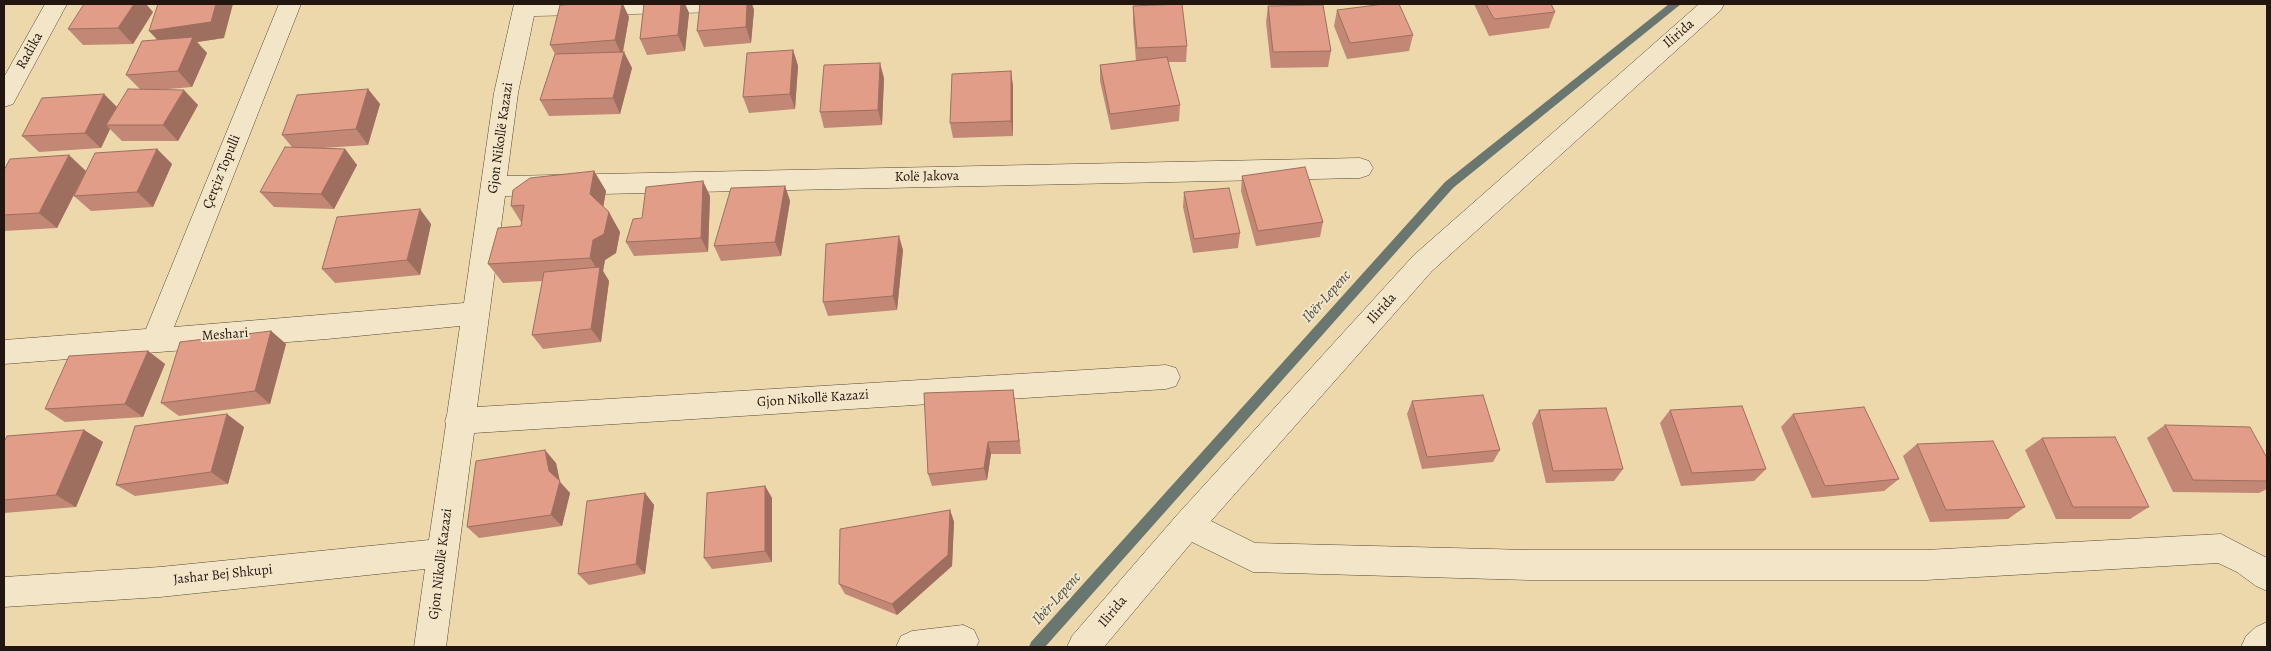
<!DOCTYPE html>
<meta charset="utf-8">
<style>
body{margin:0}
#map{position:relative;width:2271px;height:651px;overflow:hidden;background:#edd8ab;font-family:Alegreya,serif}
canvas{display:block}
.frame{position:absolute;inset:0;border:5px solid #23150f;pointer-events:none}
</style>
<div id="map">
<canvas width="2271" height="651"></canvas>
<div class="frame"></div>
</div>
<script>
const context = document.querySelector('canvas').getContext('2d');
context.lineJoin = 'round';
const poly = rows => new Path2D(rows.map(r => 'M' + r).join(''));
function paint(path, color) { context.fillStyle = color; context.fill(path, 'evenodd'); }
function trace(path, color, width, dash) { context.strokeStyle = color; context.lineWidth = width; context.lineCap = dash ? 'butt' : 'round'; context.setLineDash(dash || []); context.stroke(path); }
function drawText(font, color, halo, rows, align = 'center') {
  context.font = font + ' Alegreya,serif'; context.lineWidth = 4; context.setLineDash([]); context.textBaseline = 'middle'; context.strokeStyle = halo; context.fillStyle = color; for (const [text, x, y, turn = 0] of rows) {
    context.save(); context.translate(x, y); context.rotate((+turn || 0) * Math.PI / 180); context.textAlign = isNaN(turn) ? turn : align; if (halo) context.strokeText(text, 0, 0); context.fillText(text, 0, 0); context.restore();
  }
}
paint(poly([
 [1669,4,1681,4,1453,188,1045,647,1029,647,1031,642,1445,182,1669,4]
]), '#6a7770');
const street = poly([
 [45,4,67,4,13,104,4,107,4,77,45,4],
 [279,4,301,4,174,327,464,303,494,93,514,4,738,4,735,10,727,12,534,16,518,93,507,176,1360,158,1369,161,1373,168,1369,175,1360,178,505,196,477,407,1166,365,1176,368,1180,377,1176,386,1166,389,474,433,446,647,414,647,425,569,160,597,4,607,4,577,160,567,429,540,446,424,445,421,447,415,460,326,327,339,4,364,4,340,146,329,279,4],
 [1699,4,1724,4,1721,10,1432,271,1211,521,1255,543,1529,550,1926,550,2221,534,2267,558,2267,591,2256,586,2237,572,2218,563,1926,580,1529,580,1253,572,1192,542,1104,647,1067,647,1072,636,1177,515,1414,255,1699,4],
 [2267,622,2267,647,2241,647,2246,636,2256,627,2267,622],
 [963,625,974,630,979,641,976,647,896,647,901,636,912,631,963,625]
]);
trace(street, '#564636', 1);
paint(street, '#f3e6c8');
paint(poly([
 [644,4,685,4,689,13,685,51,647,55,640,39],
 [700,4,752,4,754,10,751,43,704,47,697,31],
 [1474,4,1551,4,1555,12,1549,28,1489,36],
 [1133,6,1187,46,1186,62,1168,62,1180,105,1179,121,1111,130,1100,81,1100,65,1136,61,1133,23],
 [1268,6,1331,51,1328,67,1271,68,1266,22],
 [1337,10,1413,35,1409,51,1347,59,1334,26],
 [153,12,133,44,83,45,68,29],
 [629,17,623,52,632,68,620,114,549,116,540,100,555,54,550,45],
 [224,38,197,42,207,53,192,87,157,90,198,105,178,141,122,141,110,129,101,148,39,152,22,136,117,107,140,89,126,75,142,41],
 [793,50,798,66,795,109,749,113,743,97],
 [1011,71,1013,87,1013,136,953,138,950,123],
 [884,78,882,125,824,128,820,112],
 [368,89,380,104,368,145,323,148,345,149,357,165,334,209,274,207,260,192,292,147,282,135],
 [157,149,172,164,153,207,91,211,74,196],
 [4,170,86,171,57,228,4,231],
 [594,171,606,191,603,207,620,232,616,253,605,260,603,271,609,281,601,342,543,349,532,335,543,281,503,283,488,264,521,226,521,222,511,206],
 [1242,176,1323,222,1320,237,1256,246,1241,191],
 [785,186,790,201,781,256,721,261,714,246],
 [1184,192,1240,233,1238,248,1193,253,1183,207],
 [710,196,708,252,634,256,626,242,642,218],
 [431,224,420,275,335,283,322,269],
 [903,250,897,310,828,316,823,302],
 [271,331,286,344,270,404,179,416,161,403],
 [148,351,165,364,143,417,65,422,45,409],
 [1013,390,1021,454,991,454,987,480,932,486,928,474],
 [1412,401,1500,450,1493,462,1422,469,1407,414],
 [1539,410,1623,469,1614,481,1546,483,1532,423],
 [1670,410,1766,469,1754,481,1681,486,1660,423],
 [1793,414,1899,479,1884,491,1812,498,1781,427],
 [2165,425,2267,458,2267,489,2259,493,2173,492,2147,438],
 [244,427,228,484,135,496,116,485],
 [84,430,103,442,76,507,4,513,4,442],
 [2042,438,2149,507,2130,519,2056,519,2025,450],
 [1917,444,2025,507,2008,519,1930,522,1903,456],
 [556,463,560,482,570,493,562,526,479,538,467,527],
 [765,486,772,498,772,562,712,569,704,558],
 [645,493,654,505,645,574,589,585,578,574],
 [950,510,954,522,952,566,897,615,845,594,839,584]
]), '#c28775');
paint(poly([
 [134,4,146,4,153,12,133,44,118,28],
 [216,4,233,4,224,38,197,42,207,53,192,87,178,71,164,47,149,31],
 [622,4,623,4,629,17,622,56,615,40],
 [681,4,685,4,689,13,685,51,678,35],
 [747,4,752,4,754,10,751,43,746,27],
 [793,50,798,66,795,109,790,94],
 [624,52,632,68,620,114,613,98],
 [880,63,884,78,882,125,878,110],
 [1011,71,1013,87,1013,136,1011,121],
 [368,89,380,104,368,145,356,129],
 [184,90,198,105,178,141,163,125],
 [104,94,120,110,106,125,110,129,101,148,85,133],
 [157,149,172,164,153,207,137,192],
 [345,149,357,165,334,209,321,194],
 [69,155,86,171,57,228,39,213],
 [594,171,606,191,602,214,590,194],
 [703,181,710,196,708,252,701,238],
 [785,186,790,201,781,256,775,242],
 [420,209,431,224,420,275,407,260],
 [609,212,620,232,616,253,605,260,603,271,609,281,601,342,591,329,599,272,590,258,593,240],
 [899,236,903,250,897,310,893,296],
 [271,331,286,344,270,404,255,391],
 [148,351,165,364,143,417,125,404],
 [1013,390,1015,403,1021,454,1019,441],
 [227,414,244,427,228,484,211,472],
 [84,430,103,442,76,507,56,495],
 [988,442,991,454,987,480,984,468],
 [545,450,556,463,560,482,570,493,562,526,551,515,549,471],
 [765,486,772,498,772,562,765,551],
 [645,493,654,505,645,574,636,564],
 [950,510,954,522,952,566,897,615,892,604]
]), '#9e6e5f');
const building = poly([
 [84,4,134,4,118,28,68,29,84,4],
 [158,4,216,4,211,22,149,31,158,4],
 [579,4,622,4,615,40,550,45,560,5,579,4],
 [644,4,681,4,678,35,640,39,644,4],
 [700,4,747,4,746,27,697,31,700,4],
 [1182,4,1187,46,1137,48,1133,6,1182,4],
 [1384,4,1399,4,1413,35,1350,43,1337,10,1384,4],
 [1486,4,1551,4,1555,12,1494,19,1486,4],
 [1323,5,1331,51,1273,52,1268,6,1323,5],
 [193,37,178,71,126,75,142,41,193,37],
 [793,50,790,94,743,97,747,53,793,50],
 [624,52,613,98,540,100,555,54,624,52],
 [1167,57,1180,105,1110,114,1100,65,1167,57],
 [880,63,878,110,820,112,824,65,880,63],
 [1011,71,1011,121,950,123,952,74,1011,71],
 [128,89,184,90,163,125,106,125,128,89],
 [368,89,356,129,282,135,297,95,368,89],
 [104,94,85,133,22,136,42,98,104,94],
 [285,147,345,149,321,194,260,192,285,147],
 [157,149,137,192,74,196,95,153,157,149],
 [69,155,39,213,4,215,4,170,10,159,69,155],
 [1305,167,1323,222,1258,231,1242,176,1305,167],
 [594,171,590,194,609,212,604,234,593,240,590,258,488,264,498,228,521,226,524,205,511,206,513,190,530,178,594,171],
 [703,181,701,238,626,242,633,219,642,218,646,187,703,181],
 [785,186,775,242,714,246,731,188,785,186],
 [1229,188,1240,233,1194,239,1184,192,1229,188],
 [420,209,407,260,322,269,337,217,420,209],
 [899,236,893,296,823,302,826,244,899,236],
 [600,267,591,329,532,335,544,272,600,267],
 [271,331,255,391,161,403,180,342,271,331],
 [148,351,125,404,45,409,69,356,148,351],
 [1013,390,1019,441,988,442,984,468,928,474,924,393,1013,390],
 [1483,395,1500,450,1427,457,1412,401,1483,395],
 [1742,406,1766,469,1692,473,1670,410,1742,406],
 [1864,407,1899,479,1825,486,1793,414,1864,407],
 [1606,408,1623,469,1553,471,1539,410,1606,408],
 [227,414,211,472,116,485,135,426,227,414],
 [2165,425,2250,427,2267,458,2267,481,2193,480,2165,425],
 [84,430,56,495,4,500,4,442,7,436,84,430],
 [2115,437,2149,507,2073,507,2042,438,2115,437],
 [1993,441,2025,507,1946,510,1917,444,1993,441],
 [545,450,549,471,560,481,551,515,467,527,476,461,545,450],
 [765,486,765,551,704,558,707,493,765,486],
 [645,493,636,564,578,574,587,501,645,493],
 [950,510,948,555,892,604,839,584,840,529,950,510]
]);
paint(building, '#e19d88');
trace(building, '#9e6e5f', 1);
drawText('14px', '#23150f', '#f3e6c8', [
 ["Ilirida",1679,34,-41],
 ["Radika",30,51,-61],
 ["Gjon Nikollë Kazazi",501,138,-82],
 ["Çerçiz Topulli",222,172,-68],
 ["Kolë Jakova",927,177,-1],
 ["Ilirida",1382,309,-48],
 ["Meshari",225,335,-4],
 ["Gjon Nikollë Kazazi",813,399,-4],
 ["Gjon Nikollë Kazazi",441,564,-83],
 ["Jashar Bej Shkupi",223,575,-6],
 ["Ilirida",1113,612,-50]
]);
drawText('italic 15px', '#4d4e47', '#f3e6c8', [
 ["Ibër-Lepenc",1327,297,-48],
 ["Ibër-Lepenc",1057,599,-48]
]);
</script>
